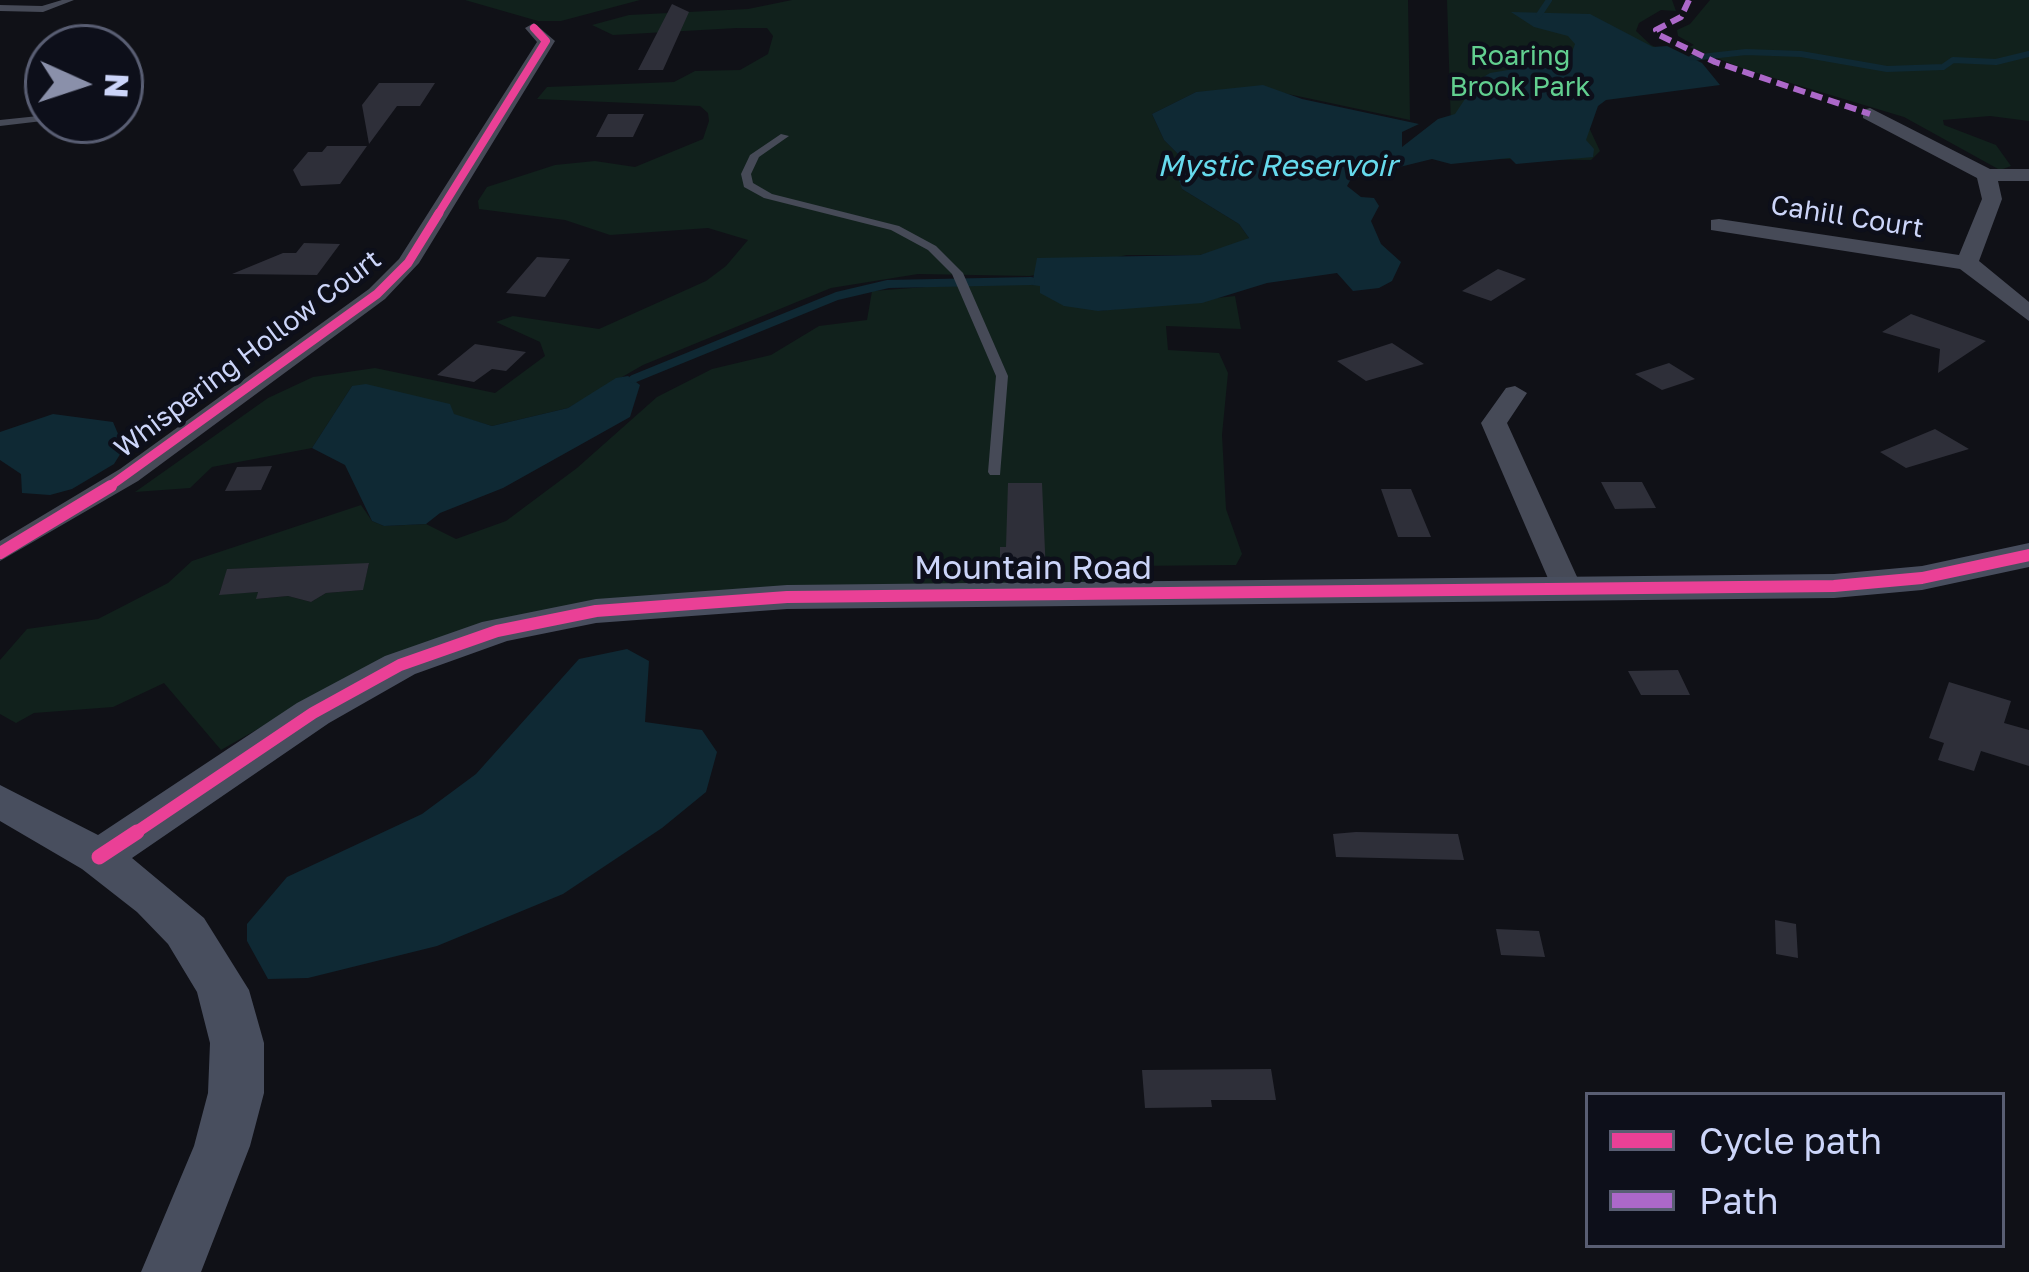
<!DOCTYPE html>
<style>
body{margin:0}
#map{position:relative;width:2029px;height:1272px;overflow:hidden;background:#101117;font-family:"Golos Text",sans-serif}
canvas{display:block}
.legend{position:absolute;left:1585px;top:1092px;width:420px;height:156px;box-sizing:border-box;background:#0d0f1a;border:3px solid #595e73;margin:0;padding:15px 21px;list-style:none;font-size:36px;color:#ccd5f9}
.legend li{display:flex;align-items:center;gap:24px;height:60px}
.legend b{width:60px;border:3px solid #595e73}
.north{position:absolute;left:24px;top:24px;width:120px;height:120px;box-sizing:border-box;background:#0d0f1a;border:3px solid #595e73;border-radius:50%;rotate:93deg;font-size:33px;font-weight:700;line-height:48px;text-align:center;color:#ccd5f9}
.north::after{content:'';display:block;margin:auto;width:42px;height:54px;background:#8a90aa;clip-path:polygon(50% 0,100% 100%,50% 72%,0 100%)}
</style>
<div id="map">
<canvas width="2029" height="1272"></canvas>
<ul class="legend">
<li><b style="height:15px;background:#ea4096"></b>Cycle path</li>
<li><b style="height:15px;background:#ac68c9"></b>Path</li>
</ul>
<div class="north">N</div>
</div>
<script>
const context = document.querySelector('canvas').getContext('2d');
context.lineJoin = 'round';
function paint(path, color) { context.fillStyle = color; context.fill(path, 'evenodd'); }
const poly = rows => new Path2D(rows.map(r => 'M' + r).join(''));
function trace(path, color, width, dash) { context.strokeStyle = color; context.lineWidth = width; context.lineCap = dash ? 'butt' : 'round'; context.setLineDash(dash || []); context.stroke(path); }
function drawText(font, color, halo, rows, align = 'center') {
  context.font = font + ' "Golos Text",sans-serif'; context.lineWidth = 9; context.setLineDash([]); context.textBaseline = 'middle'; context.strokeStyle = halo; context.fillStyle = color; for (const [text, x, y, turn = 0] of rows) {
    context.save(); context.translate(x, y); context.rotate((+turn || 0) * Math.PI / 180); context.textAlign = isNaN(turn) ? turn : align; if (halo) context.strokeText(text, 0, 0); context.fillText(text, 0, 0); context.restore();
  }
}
paint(poly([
 [465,0,640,0,561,21,538,21],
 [792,0,1408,0,1410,120,1274,91,1196,92,1152,114,1164,140,1185,161,1182,189,1239,224,1249,238,1237,245,1200,255,1127,255,1030,276,918,274,831,288,643,365,568,408,492,426,352,386,312,448,212,467,190,488,135,492,268,398,313,377,375,368,495,393,545,356,540,342,496,322,513,316,599,329,706,281,726,266,748,240,708,228,610,235,565,220,479,209,478,201,487,187,555,165,595,161,635,167,703,139,709,121,708,113,700,106,537,99,547,87,674,82,695,71,740,70,768,54,773,36,767,28,737,28,613,35,592,25,629,15,748,9],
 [1447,0,1672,0,1676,11,1661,10,1639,23,1636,31,1651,45,1699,66,1596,95,1585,119,1600,151,1591,160,1452,158],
 [1710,0,2029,0,2029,121,1990,116,1943,120,1944,125,1996,145,2011,166,2000,170,1904,117,1747,70,1689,47,1694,45,1678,36,1677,30,1690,24],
 [966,284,1040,285,1098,311,1235,296,1241,329,1166,326,1168,350,1219,353,1228,373,1222,435,1226,509,1242,554,1236,565,1130,566,1130,585,774,588,593,601,319,694,221,750,164,683,113,707,34,713,16,723,0,714,0,660,27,629,98,619,168,583,192,561,361,505,372,521,384,526,426,524,456,539,506,521,577,468,657,397,712,369,771,355,819,326,867,320,872,291],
 [369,564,362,590,326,593,311,602,288,596,257,599,258,592,219,594,228,569]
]), '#11211c');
paint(poly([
 [1511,12,1590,14,1653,47,1667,46,1702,63,1720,85,1606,100,1598,106,1586,140,1594,149,1593,157,1516,164,1510,158,1451,164,1432,159,1351,179,1347,186,1361,197,1374,198,1379,206,1371,221,1381,244,1401,262,1392,281,1379,288,1353,291,1337,273,1267,283,1202,303,1098,311,1064,306,1040,293,1040,286,1032,285,1037,258,1200,255,1249,238,1239,224,1182,189,1177,174,1185,161,1164,140,1152,114,1196,92,1263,85,1302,99,1419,124,1402,132,1402,147,1438,119,1455,114,1477,81,1490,73,1562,61,1572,52,1575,44,1568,36,1534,27],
 [628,376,640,385,630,417,503,488,440,513,426,524,384,526,372,521,345,465,312,448,352,386,366,384,450,404,454,414,492,426,568,408,616,378],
 [53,414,113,422,124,448,114,464,72,489,50,495,22,493,21,474,0,460,0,432],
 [627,649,649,661,645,722,702,730,717,752,706,792,662,828,563,894,437,946,308,978,268,979,247,941,247,924,287,877,422,814,476,774,579,659]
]), '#0f2934');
trace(poly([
 [1539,15,1549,0],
 [1692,58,1746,52,1801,54,1887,69,1943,67,1953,60,1996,62,2029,54]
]), '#0f2934', 6);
trace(poly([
 [633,379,837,296,888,284,1031,281]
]), '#0f2934', 8);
paint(poly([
 [672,4,689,12,663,70,638,70],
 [379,83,435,83,420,106,397,106,369,144,362,105],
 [608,114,644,114,633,137,596,137],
 [327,146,367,146,340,184,301,186,293,170,308,152,322,152],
 [304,243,340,244,317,275,232,274,283,253,296,253],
 [537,257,570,259,545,297,506,293],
 [1498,269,1526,279,1491,301,1462,291],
 [1911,314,1986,341,1938,373,1940,349,1882,332],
 [1392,343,1424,364,1366,381,1337,361],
 [475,344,526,352,506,371,492,369,474,382,437,375],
 [1669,363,1695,379,1662,390,1635,374],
 [1935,429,1969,449,1906,468,1880,452],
 [272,466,261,490,225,491,237,467],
 [1601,482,1642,482,1656,508,1615,509],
 [1008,483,1042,483,1046,574,1000,574,1000,547,1006,547],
 [1381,489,1411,489,1431,537,1398,537],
 [369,563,363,590,326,593,311,602,288,596,256,599,258,592,219,595,227,569],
 [1678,670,1690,695,1641,695,1628,671],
 [1949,682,2011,701,2004,723,2029,730,2029,766,1981,751,1974,771,1938,760,1944,743,1929,738],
 [1356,832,1458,834,1464,860,1336,857,1333,834],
 [1775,920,1796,924,1798,958,1776,954],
 [1496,929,1539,931,1545,957,1501,955],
 [1271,1069,1276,1100,1211,1100,1212,1107,1145,1108,1142,1070]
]), '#2e2f39');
paint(poly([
 [62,0,74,0,43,12,0,11,0,5,42,6,62,0],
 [48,115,48,120,51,120,0,126,0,120,48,115],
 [781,134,789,136,759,157,751,174,753,183,772,194,899,226,936,246,963,273,1008,376,1000,475,990,475,988,472,996,376,952,274,928,250,891,230,764,198,744,187,741,174,750,155,781,134]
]), '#464a57');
paint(poly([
 [534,23,555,41,419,263,385,299,138,481,0,561,0,541,120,469,369,289,399,259,537,42,525,28,534,23],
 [1870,108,1990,169,2029,169,2029,181,1998,181,2002,199,1979,261,2029,302,2029,321,1960,269,1711,230,1711,220,1719,219,1959,255,1982,199,1977,178,1863,118,1863,110,1870,108],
 [1515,386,1527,393,1507,423,1583,590,1578,596,1558,596,1553,590,1481,423,1506,388,1515,386]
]), '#464a57');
paint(poly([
 [2029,543,2029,567,1922,590,1834,598,787,609,596,623,507,641,415,674,329,723,132,858,204,918,249,990,264,1043,264,1093,250,1146,201,1272,141,1272,194,1146,208,1093,210,1043,197,992,168,944,137,912,82,869,0,821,0,785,98,835,297,703,385,656,482,622,596,599,787,585,1834,574,1922,566,2029,543]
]), '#484e5e');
trace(poly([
 [1689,0,1681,17,1656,30,1659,35,1715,62,1870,114]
]), '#ac68c9', 6, [12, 6]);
trace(poly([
 [437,216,546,41,534,28]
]), '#ea4096', 8);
trace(poly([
 [106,489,377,294,408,263,439,213]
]), '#ea4096', 9);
trace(poly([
 [0,553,111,486],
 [132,835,313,713,400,665,497,631,596,611,787,597,1834,586,1922,578,2029,555]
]), '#ea4096', 12);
trace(poly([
 [99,857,137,832]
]), '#ea4096', 15);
drawText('27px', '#62cf90', '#0d0f1a', [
 ["Roaring",1520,56],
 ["Brook Park",1520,87]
]);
drawText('27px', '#ccd5f9', '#0d0f1a', [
 ["Cahill Court",1847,217,9],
 ["Whispering Hollow Court",248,354,-37]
]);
drawText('italic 30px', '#66daed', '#0d0f1a', [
 ["Mystic Reservoir",1277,166]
]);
drawText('33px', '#ccd5f9', '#0d0f1a', [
 ["Mountain Road",1033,569]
]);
</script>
